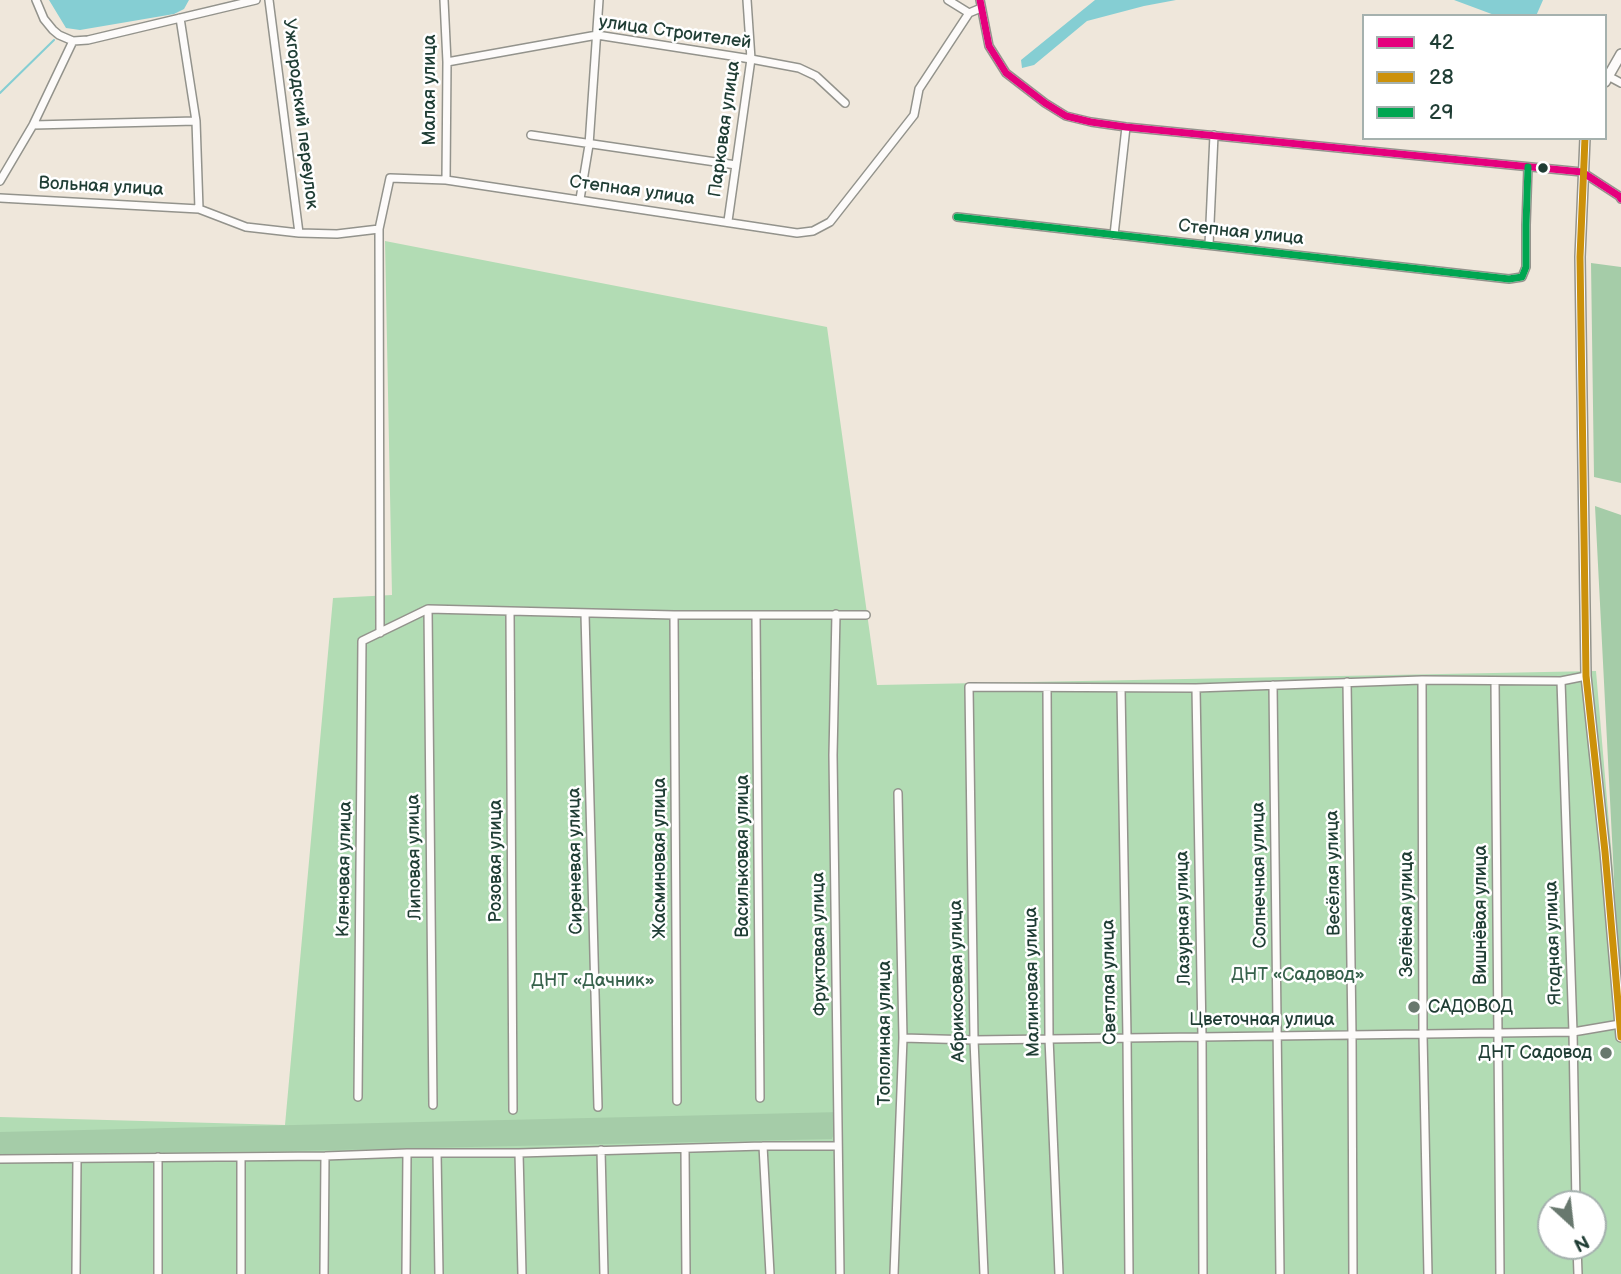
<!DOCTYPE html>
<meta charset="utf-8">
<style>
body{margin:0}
#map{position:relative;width:1621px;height:1274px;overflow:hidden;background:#efe7db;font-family:"Balsamiq Sans",sans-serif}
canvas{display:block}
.legend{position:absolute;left:1362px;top:14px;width:245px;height:126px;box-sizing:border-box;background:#fff;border:2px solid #a5b1ae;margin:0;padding:9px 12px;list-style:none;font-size:21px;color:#1f3d34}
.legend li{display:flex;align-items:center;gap:14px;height:35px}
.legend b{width:35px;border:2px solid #a5b1ae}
.north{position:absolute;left:1537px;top:1190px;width:70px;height:70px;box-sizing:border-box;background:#fff;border:2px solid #a5b1ae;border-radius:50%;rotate:153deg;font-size:19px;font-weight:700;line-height:28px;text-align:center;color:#1f3d34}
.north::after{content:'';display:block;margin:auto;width:24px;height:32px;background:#68786e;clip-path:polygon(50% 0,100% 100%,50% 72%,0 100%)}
</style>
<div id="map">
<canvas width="1621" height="1274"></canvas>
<ul class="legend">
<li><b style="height:9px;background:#e5007d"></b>42</li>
<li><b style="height:9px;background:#cc910a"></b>28</li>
<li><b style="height:9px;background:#00a651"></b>29</li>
</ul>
<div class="north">N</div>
</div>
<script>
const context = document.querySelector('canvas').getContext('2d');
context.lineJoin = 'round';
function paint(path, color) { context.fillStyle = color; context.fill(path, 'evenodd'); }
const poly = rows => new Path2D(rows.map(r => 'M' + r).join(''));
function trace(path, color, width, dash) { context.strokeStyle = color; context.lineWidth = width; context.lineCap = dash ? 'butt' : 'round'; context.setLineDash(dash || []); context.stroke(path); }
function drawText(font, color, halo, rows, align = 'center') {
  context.font = font + ' "Balsamiq Sans",sans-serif'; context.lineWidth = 5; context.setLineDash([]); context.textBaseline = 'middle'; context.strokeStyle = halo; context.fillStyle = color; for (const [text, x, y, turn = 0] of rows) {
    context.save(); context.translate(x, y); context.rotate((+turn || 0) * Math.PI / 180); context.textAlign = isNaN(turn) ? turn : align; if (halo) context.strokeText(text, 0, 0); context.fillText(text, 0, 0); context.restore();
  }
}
paint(poly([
 [385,241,827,327,877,685,1596,671,1621,964,1621,1274,0,1274,0,1117,285,1125,333,598,392,595],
 [1551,1204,1593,1204,1593,1246,1551,1246]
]), '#b2dcb4');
paint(poly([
 [1591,263,1621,267,1621,483,1594,477],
 [1595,506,1621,515,1621,1015],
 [841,1112,832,1139,289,1151,0,1154,0,1132]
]), '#a5cca8');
paint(poly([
 [49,0,189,0,184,9,174,14,80,30,66,28],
 [1095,0,1176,0,1144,6,1087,21,1034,65,1022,68,1021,60],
 [1454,0,1543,0,1536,16,1497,16]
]), '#85ced3');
trace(poly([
 [0,93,54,40]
]), '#85ced3', 2);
const minor = poly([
 [36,0,44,19,53,30,59,35,73,41,88,40,256,0],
 [269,0,299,233],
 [444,0,447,62,446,180],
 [948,0,969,13],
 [980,0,989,46,1006,73,1045,103,1066,116,1091,122,1126,127,1582,172,1619,196,1621,199],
 [180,18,196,121,199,209],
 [447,62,597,35,751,59,799,68,816,76,845,103],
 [1608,76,1621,83],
 [33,125,196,121],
 [531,135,736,165],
 [0,181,33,125,73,41],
 [0,198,199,209,246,227,299,233,337,234,379,229],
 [580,199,589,145,599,0],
 [957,217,1509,279,1522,277,1526,267,1526,225,1528,167],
 [728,221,751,59,747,0],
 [1114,235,1126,127],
 [1209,245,1214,135],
 [428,609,433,1105],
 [510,612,513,1110],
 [585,614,598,1107],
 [836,614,833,755,840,1274],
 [674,615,677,1101],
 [756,615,760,1098],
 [380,633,379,229,390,178,446,180,797,233,813,231,830,222,914,115,919,89,969,13,981,8],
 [1422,680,1423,1035,1428,1274],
 [1495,681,1500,1274],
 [1561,681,1573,1032,1576,1204],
 [1347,682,1352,1035,1353,1274],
 [1273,685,1280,1274],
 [1196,688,1202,1036,1203,1274],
 [1047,689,1049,1038,1059,1274],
 [1121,689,1127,1037,1129,1274],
 [903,1038,974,1040,1573,1032,1620,1024],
 [358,1097,362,641,428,609,674,615,866,615],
 [763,1146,770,1274],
 [685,1149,686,1274],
 [601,1150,604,1274],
 [437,1153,439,1274],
 [519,1153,522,1274],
 [0,1159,325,1156,407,1153,519,1153,763,1146,838,1146],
 [1577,1246,1578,1274],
 [76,1274,77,1160],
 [158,1274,158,1157],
 [241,1274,241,1157],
 [324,1274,325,1156],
 [406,1274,407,1153],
 [894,1274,903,1038,898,793],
 [984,1274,974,1040,969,687,1196,688,1422,680,1561,681,1586,676]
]);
const major = poly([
 [1605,82,1621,54],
 [1585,138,1580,257,1586,676,1605,852,1621,1037]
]);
trace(minor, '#93938c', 10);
trace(major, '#93938c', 12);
trace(minor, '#fdfbfa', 7);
trace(major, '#fdfbfa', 9);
trace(poly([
 [980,0,989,46,1006,73,1045,103,1066,116,1091,122,1126,127,1582,172,1619,196,1621,199]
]), '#e5007d', 7);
trace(poly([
 [1585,138,1580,257,1586,676,1605,852,1621,1037]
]), '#cc910a', 7);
trace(poly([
 [957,217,1509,279,1522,277,1526,267,1526,225,1528,167]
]), '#00a651', 7);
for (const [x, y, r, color] of [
 [1543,168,6,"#1f3d34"],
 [1414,1007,7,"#68786e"],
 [1606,1053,7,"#68786e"]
]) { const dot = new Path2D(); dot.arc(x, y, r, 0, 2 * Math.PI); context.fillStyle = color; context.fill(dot); trace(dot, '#fff', 2.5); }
drawText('18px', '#1f3d34', '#fff', [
 ["улица Строителей",675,33,8],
 ["Малая улица",430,90,-90],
 ["Ужгородский переулок",300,114,83],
 ["Парковая улица",725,129,-82],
 ["Вольная улица",101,187,3],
 ["Степная улица",632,191,8],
 ["Степная улица",1241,233,6],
 ["Васильковая улица",743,856,-90],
 ["Липовая улица",415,857,-91],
 ["Жасминовая улица",660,858,-90],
 ["Розовая улица",496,861,-90],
 ["Сиреневая улица",576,861,-91],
 ["Кленовая улица",345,869,-89],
 ["Весёлая улица",1334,873,-91],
 ["Солнечная улица",1260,875,-91],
 ["Зелёная улица",1407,914,-90],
 ["Вишнёвая улица",1481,915,-90],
 ["Лазурная улица",1184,918,-91],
 ["Ягодная улица",1554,943,-92],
 ["Фруктовая улица",820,944,-91],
 ["Абрикосовая улица",958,981,-91],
 ["Малиновая улица",1033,982,-91],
 ["Светлая улица",1110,982,-91],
 ["Цветочная улица",1262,1020],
 ["Тополиная улица",885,1033,-90]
]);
drawText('18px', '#37624c', '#fff', [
 ["ДНТ «Садовод»",1298,975],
 ["ДНТ «Дачник»",593,981]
]);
drawText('18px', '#1f3d34', '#fff', [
 ["САДОВОД",1428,1007],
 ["ДНТ Садовод",1592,1053,"right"]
], 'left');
</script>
